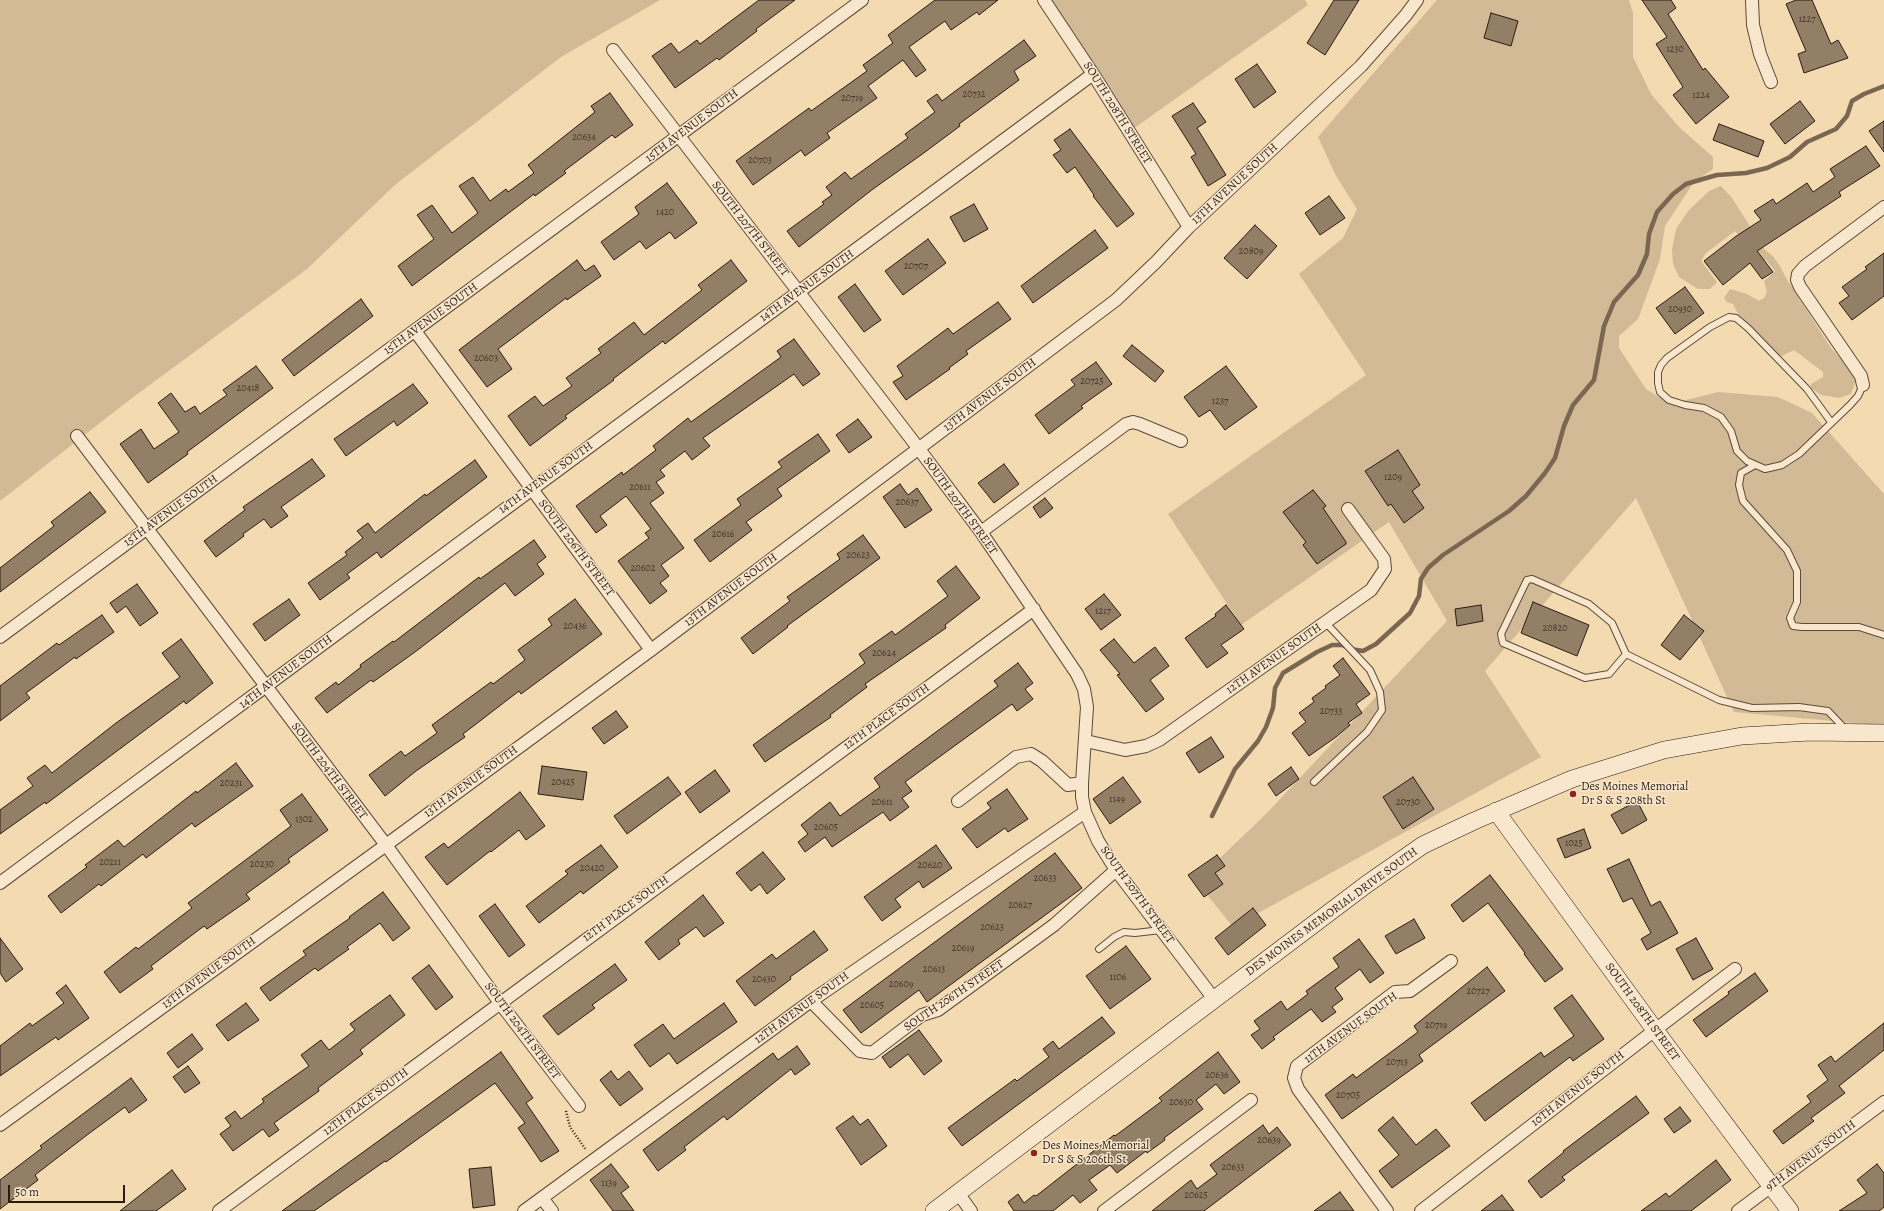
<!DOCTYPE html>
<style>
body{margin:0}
#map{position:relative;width:1884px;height:1211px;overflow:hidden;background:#f4dab0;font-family:Alegreya,serif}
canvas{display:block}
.scale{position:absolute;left:8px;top:1185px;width:117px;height:18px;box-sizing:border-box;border:2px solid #2a1b15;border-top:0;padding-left:5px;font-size:12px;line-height:14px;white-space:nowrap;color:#2a1b15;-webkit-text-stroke:3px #f8e7cc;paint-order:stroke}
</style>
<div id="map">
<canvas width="1884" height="1211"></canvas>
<div class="scale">50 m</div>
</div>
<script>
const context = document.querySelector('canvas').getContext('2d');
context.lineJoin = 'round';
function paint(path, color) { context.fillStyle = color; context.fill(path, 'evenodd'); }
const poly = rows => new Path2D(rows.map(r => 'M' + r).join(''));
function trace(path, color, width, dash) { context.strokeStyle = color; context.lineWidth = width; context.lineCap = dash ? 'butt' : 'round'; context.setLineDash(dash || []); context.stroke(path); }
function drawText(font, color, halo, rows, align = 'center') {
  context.font = font + ' Alegreya,serif'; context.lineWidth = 3; context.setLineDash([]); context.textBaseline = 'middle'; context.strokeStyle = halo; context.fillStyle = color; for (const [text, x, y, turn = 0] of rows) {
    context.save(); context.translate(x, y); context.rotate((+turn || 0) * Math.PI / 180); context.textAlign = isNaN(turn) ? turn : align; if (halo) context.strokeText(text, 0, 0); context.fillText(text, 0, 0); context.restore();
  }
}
paint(poly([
 [0,0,660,0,561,57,396,184,307,269,128,401,0,501],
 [1043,0,1305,0,1308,5,1130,131],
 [1437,0,1629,0,1633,13,1633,57,1651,94,1679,127,1713,157,1713,169,1694,182,1665,226,1660,259,1638,319,1619,336,1619,348,1646,389,1670,404,1718,392,1778,397,1812,413,1884,494,1884,741,1866,724,1734,712,1636,498,1485,671,1541,757,1233,927,1196,881,1266,814,1447,621,1389,522,1241,625,1168,514,1366,375,1299,274,1343,238,1357,209,1336,176,1318,137],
 [1721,186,1732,198,1765,250,1772,255,1780,266,1786,278,1831,348,1845,363,1856,380,1851,394,1839,398,1821,395,1811,388,1811,384,1823,377,1823,372,1794,350,1782,356,1775,353,1766,341,1739,316,1733,304,1727,302,1724,298,1730,289,1747,294,1759,301,1764,298,1767,292,1764,281,1775,271,1766,260,1755,257,1735,231,1706,253,1701,261,1717,282,1710,289,1698,289,1679,277,1673,264,1672,249,1676,229,1688,211,1709,191]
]), '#d2ba96');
trace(poly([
 [1212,816,1235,769,1258,741,1266,727,1273,708,1275,688,1283,673,1317,652,1332,645,1342,645,1351,649,1363,651,1376,644,1410,613,1419,596,1421,579,1428,568,1443,555,1509,511,1526,496,1545,473,1555,458,1564,426,1573,405,1594,380,1604,326,1614,302,1638,275,1647,254,1649,234,1657,212,1673,194,1686,184,1703,179,1717,175,1746,173,1767,168,1790,157,1807,142,1836,129,1847,116,1852,101,1864,94,1884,86]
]), '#7a6752', 4.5);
const building = poly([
 [759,0,795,0,756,29,757,31,719,60,717,58,675,88,652,56,671,43,679,53,697,40,700,44,759,0],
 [935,0,998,0,979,15,977,12,951,30,945,21,909,47,926,70,916,77,903,60,868,86,877,98,827,133,830,138,805,156,801,150,753,185,736,161,809,108,811,111,867,71,863,65,893,43,888,35,935,0],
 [1334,0,1359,0,1325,55,1307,43,1334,0],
 [1642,0,1671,0,1676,8,1668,14,1703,70,1705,68,1729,97,1696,124,1673,95,1683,87,1656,44,1667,37,1642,0],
 [1796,0,1812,0,1831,44,1838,40,1848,58,1804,73,1798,54,1806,51,1786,4,1796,0],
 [1491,13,1518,21,1511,46,1484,38,1491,13],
 [1024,40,1036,56,1014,71,1019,80,959,124,960,126,921,155,873,189,799,247,787,231,824,204,822,202,832,195,826,187,845,172,851,179,908,138,905,134,935,112,927,101,937,94,942,101,1024,40],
 [1257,64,1276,92,1254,108,1235,79,1257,64],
 [610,93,633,125,615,138,612,135,564,171,566,173,535,196,534,194,412,286,398,266,434,239,417,215,432,205,452,233,478,213,459,186,473,177,490,201,506,189,508,192,534,173,528,165,595,112,591,106,610,93],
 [1800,101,1815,121,1785,144,1770,124,1800,101],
 [1193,103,1206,122,1197,128,1226,175,1208,186,1191,157,1196,154,1172,116,1193,103],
 [1884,121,1884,152,1869,131,1884,121],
 [1719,124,1764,141,1758,157,1713,140,1719,124],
 [1070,129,1134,214,1117,227,1093,196,1094,195,1075,167,1067,173,1053,155,1061,150,1054,140,1070,129],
 [1866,146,1880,166,1839,192,1841,196,1757,251,1773,272,1762,279,1750,263,1723,285,1704,261,1735,237,1761,220,1754,211,1773,199,1776,204,1807,183,1813,192,1835,177,1830,169,1866,146],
 [667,183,697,223,675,239,670,232,646,249,640,241,614,260,601,242,639,214,635,207,667,183],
 [1329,196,1345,218,1320,235,1305,213,1329,196],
 [974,204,988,229,964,242,950,217,974,204],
 [1255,225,1277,246,1247,279,1224,258,1255,225],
 [1095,230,1108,248,1033,303,1021,286,1095,230],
 [928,239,946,263,903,295,885,271,928,239],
 [1884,253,1884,296,1852,320,1839,303,1849,296,1842,287,1867,269,1865,267,1884,253],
 [577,260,585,271,594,265,601,276,567,300,566,298,498,349,512,369,487,387,459,350,577,260],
 [731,260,747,281,665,344,663,341,613,379,614,380,565,416,567,418,530,446,508,416,535,396,543,406,572,386,566,378,601,353,598,349,634,322,644,335,702,290,698,285,731,260],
 [855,284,881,320,864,332,838,297,855,284],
 [1685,287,1704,313,1675,334,1656,308,1685,287],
 [361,299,373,316,294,376,282,360,361,299],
 [998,302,1011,319,966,351,968,354,949,368,950,369,906,400,893,382,903,376,897,366,948,328,953,334,998,302],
 [794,339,820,374,803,386,794,374,703,438,710,446,692,460,685,451,660,470,665,476,656,482,664,493,650,503,684,548,661,565,669,576,660,583,667,591,650,604,618,561,649,538,645,533,651,529,626,496,600,516,607,525,596,533,576,506,622,472,623,475,656,450,653,446,688,418,691,422,781,357,777,351,794,339],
 [1132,345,1164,371,1155,382,1123,356,1132,345],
 [1096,362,1112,384,1081,406,1083,408,1049,434,1035,415,1075,385,1071,380,1096,362],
 [256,366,273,388,187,452,188,454,148,483,120,444,141,429,154,449,179,432,158,403,171,393,185,412,195,406,200,414,227,395,223,390,256,366],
 [1226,366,1257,407,1225,430,1210,410,1199,417,1184,397,1226,366],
 [413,384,428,403,397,426,394,421,346,456,334,439,413,384],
 [858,419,872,437,849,453,836,435,858,419],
 [818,434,830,451,777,489,782,496,746,522,752,530,710,562,694,540,741,505,737,499,782,467,778,462,818,434],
 [1398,450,1420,485,1412,491,1424,508,1404,523,1391,504,1388,506,1365,471,1398,450],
 [312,459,325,476,281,507,288,516,271,528,264,519,243,534,244,536,216,557,204,541,245,510,243,507,312,459],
 [475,460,487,477,381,558,377,552,347,574,350,578,320,600,308,583,347,555,345,552,363,538,357,531,368,523,375,533,425,494,426,496,475,460],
 [1004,464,1019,484,994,503,978,483,1004,464],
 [900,484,908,495,917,488,932,510,905,528,883,497,900,484],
 [1313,490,1326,506,1323,508,1346,542,1346,544,1317,564,1303,545,1306,542,1283,512,1313,490],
 [90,492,106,512,0,592,0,568,54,526,51,522,90,492],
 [1045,498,1053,508,1040,518,1033,507,1045,498],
 [863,535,880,558,787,626,788,627,753,654,741,638,790,601,787,597,840,559,837,554,863,535],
 [534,540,546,557,537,564,544,574,515,596,505,583,415,652,373,682,371,680,327,713,315,698,336,682,338,685,361,667,360,665,393,641,394,642,479,577,480,579,534,540],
 [956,566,980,598,945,625,946,628,865,684,867,687,830,715,831,717,765,762,753,745,865,663,859,654,892,631,895,635,948,596,937,581,956,566],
 [137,584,158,613,140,626,126,606,117,613,110,603,137,584],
 [1104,594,1121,615,1101,630,1085,609,1104,594],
 [289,599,300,615,265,641,253,624,289,599],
 [575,599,602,634,521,694,519,691,463,734,465,737,416,771,385,796,369,775,401,751,405,756,437,733,432,725,491,682,493,684,525,660,518,650,552,625,548,619,575,599],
 [1533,602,1589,625,1577,656,1521,633,1533,602],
 [1226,605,1244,629,1221,645,1228,653,1207,668,1185,638,1216,616,1215,614,1226,605],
 [1481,605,1483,621,1457,626,1455,609,1481,605],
 [102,615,114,632,76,659,75,657,26,693,30,698,0,721,0,686,57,643,59,645,102,615],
 [1684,615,1704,631,1680,660,1661,645,1684,615],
 [181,639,213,683,186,704,184,701,46,804,45,802,0,834,0,810,33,786,27,778,45,765,52,773,116,723,180,677,162,653,181,639],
 [1114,639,1134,663,1155,647,1169,666,1150,680,1164,699,1146,712,1117,675,1120,674,1100,650,1114,639],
 [1343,658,1370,694,1356,704,1362,713,1348,723,1350,725,1336,737,1309,756,1292,733,1306,722,1299,713,1314,702,1312,698,1326,688,1325,686,1340,675,1333,666,1343,658],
 [1018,663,1033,683,1025,689,1033,699,1017,711,1012,704,905,782,912,791,902,798,909,807,890,821,883,812,832,847,825,837,805,852,798,842,808,834,801,825,830,802,840,816,880,787,874,778,998,686,994,681,1018,663],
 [616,711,628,727,604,744,592,728,616,711],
 [1211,737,1224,757,1199,773,1186,753,1211,737],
 [236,763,253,786,195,827,192,823,146,858,143,854,101,886,99,884,61,913,48,896,87,867,85,865,118,840,124,847,196,791,197,793,236,763],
 [542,766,587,772,583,800,538,794,542,766],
 [1291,767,1299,779,1276,796,1268,784,1291,767],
 [715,770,730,791,700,813,685,792,715,770],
 [668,777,681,794,627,834,614,816,668,777],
 [1123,777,1141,802,1110,824,1093,799,1123,777],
 [1413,777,1434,809,1403,829,1383,797,1413,777],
 [1007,789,1028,819,1008,832,1005,828,977,848,962,829,991,808,987,803,1007,789],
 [520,792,545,826,526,840,519,830,491,852,490,851,447,885,425,857,444,843,448,848,520,792],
 [302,794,328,830,288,859,290,862,246,894,250,899,207,929,204,926,151,966,153,969,120,993,104,972,136,947,138,949,192,908,188,903,291,826,280,810,302,794],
 [1637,801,1647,820,1622,834,1611,815,1637,801],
 [1584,829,1591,848,1565,858,1557,839,1584,829],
 [601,845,618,867,583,894,581,891,539,923,526,906,568,874,565,871,601,845],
 [936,845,952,868,923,888,919,881,895,899,901,907,882,921,864,897,936,845],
 [763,852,785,879,767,894,760,884,751,891,736,873,763,852],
 [1055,853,1082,888,927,1002,919,990,861,1033,843,1010,1055,853],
 [1217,855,1225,866,1215,873,1223,884,1204,897,1188,875,1217,855],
 [1629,859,1651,906,1660,901,1678,933,1647,950,1641,939,1651,933,1632,898,1623,902,1607,869,1629,859],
 [1490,875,1563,969,1545,982,1524,954,1525,953,1488,903,1463,922,1451,905,1490,875],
 [383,892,410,928,393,941,380,923,347,947,349,949,318,971,315,968,270,1001,260,988,306,955,303,951,350,918,349,917,383,892],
 [703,895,724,923,704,937,696,927,678,940,680,944,659,960,645,942,703,895],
 [495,904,525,945,509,957,479,916,495,904],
 [1253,908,1266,925,1228,955,1215,938,1253,908],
 [1414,919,1425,938,1396,954,1385,936,1414,919],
 [814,931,828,950,790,977,791,979,755,1006,736,981,772,954,776,959,814,931],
 [0,938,23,969,6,982,0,973,0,938],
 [1696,938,1713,969,1693,980,1676,949,1696,938],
 [1359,939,1384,973,1370,983,1360,969,1335,988,1343,999,1332,1007,1336,1012,1322,1022,1311,1009,1273,1037,1275,1039,1262,1049,1251,1035,1260,1029,1254,1021,1281,1001,1287,1010,1308,994,1306,991,1339,967,1333,958,1359,939],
 [1126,946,1151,979,1110,1009,1086,976,1126,946],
 [615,964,627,980,592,1005,595,1008,558,1035,543,1016,615,964],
 [429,965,453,997,436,1010,412,978,429,965],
 [1487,967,1505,991,1419,1055,1423,1061,1342,1119,1325,1095,1353,1074,1356,1078,1418,1032,1414,1026,1487,967],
 [1755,973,1768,991,1706,1037,1693,1020,1729,994,1728,992,1755,973],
 [66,985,89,1018,58,1040,56,1037,0,1076,0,1046,30,1023,32,1026,64,1003,56,993,66,985],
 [390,995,405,1015,360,1050,363,1054,318,1088,319,1091,274,1123,279,1130,269,1137,263,1129,233,1151,220,1134,231,1126,225,1118,235,1111,241,1119,264,1102,262,1099,309,1066,301,1055,321,1040,329,1050,355,1030,350,1024,390,995],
 [1572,995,1604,1039,1573,1061,1570,1057,1485,1121,1471,1103,1541,1052,1544,1057,1574,1036,1554,1008,1572,995],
 [246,1003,259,1020,228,1041,216,1025,246,1003],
 [724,1003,737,1022,677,1064,669,1053,650,1067,634,1045,663,1024,674,1039,724,1003],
 [1102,1017,1115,1033,962,1146,948,1128,1015,1079,1017,1081,1049,1057,1043,1049,1053,1041,1059,1049,1102,1017],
 [1884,1023,1884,1050,1839,1086,1845,1093,1811,1118,1814,1121,1783,1144,1773,1131,1811,1102,1807,1096,1828,1080,1818,1065,1831,1056,1835,1062,1884,1023],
 [919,1030,942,1061,924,1075,908,1054,890,1068,882,1057,919,1030],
 [192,1034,203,1049,178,1068,167,1053,192,1034],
 [797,1046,810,1064,795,1075,791,1069,727,1120,724,1116,684,1147,686,1150,658,1171,643,1150,773,1053,778,1060,797,1046],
 [501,1052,533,1098,526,1103,559,1151,541,1162,518,1128,525,1123,495,1083,386,1162,385,1161,314,1211,282,1211,501,1052],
 [1218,1052,1240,1082,1224,1094,1216,1084,1196,1100,1203,1109,1164,1138,1165,1140,1147,1153,1146,1151,1117,1173,1110,1165,1089,1180,1097,1190,1080,1203,1073,1195,1053,1211,1014,1211,1008,1202,1018,1194,1024,1203,1034,1195,1036,1196,1114,1135,1115,1136,1162,1101,1159,1098,1218,1052],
 [188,1066,200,1083,185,1093,173,1077,188,1066],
 [611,1071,618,1080,629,1071,643,1089,620,1106,600,1080,611,1071],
 [131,1078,147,1100,129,1113,125,1107,87,1135,35,1175,38,1180,0,1209,0,1180,42,1148,40,1146,131,1078],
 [1636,1096,1649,1113,1562,1177,1565,1180,1541,1198,1528,1181,1564,1152,1563,1151,1636,1096],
 [1680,1107,1691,1121,1674,1133,1664,1119,1680,1107],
 [853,1116,860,1125,868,1119,887,1146,861,1165,836,1128,853,1116],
 [1393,1117,1416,1145,1436,1129,1450,1146,1392,1188,1379,1171,1399,1155,1378,1130,1393,1117],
 [1263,1125,1269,1134,1277,1127,1291,1145,1204,1211,1152,1211,1191,1180,1197,1189,1217,1174,1210,1165,1263,1125],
 [1716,1160,1731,1180,1691,1211,1641,1211,1666,1193,1669,1197,1716,1160],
 [611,1164,629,1187,621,1193,634,1211,613,1211,590,1180,611,1164],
 [1877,1164,1884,1173,1884,1207,1879,1211,1839,1211,1867,1193,1857,1180,1877,1164],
 [491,1167,495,1205,473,1208,469,1169,491,1167],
 [172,1170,186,1189,156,1211,120,1211,172,1170],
 [1340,1192,1354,1211,1314,1211,1340,1192],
 [1502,1195,1514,1211,1481,1211,1502,1195]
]);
paint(building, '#937e66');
trace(building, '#2a1b15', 1);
const lane = poly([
 [1831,422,1807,389,1748,328,1736,318,1729,317,1710,327,1667,358,1661,365,1658,372,1658,383,1660,392,1669,400,1685,405,1704,408,1721,417,1731,431,1737,451,1747,461,1765,469,1782,465,1799,454,1850,405,1858,396,1863,385],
 [1755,465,1741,473,1739,485,1743,501,1787,550,1797,571,1797,602,1790,618,1793,626,1802,627,1859,627,1884,635],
 [1626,654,1609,674,1585,678,1503,643,1501,634,1527,580,1532,579,1589,604,1612,623,1626,654,1719,700,1752,708,1799,707,1828,711,1846,730],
 [1314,782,1367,732,1382,710,1380,692,1370,670,1325,622],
 [1099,949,1114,937,1124,932,1135,933,1161,930]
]);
const street = poly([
 [1044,0,1093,74,1189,227],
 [1752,0,1753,25,1760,54,1771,82],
 [613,50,919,449,981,532,1077,674,1084,689,1087,707,1082,783,1082,797,1085,812,1098,841,1116,870,1214,999],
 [415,331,651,650],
 [1863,385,1861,376,1800,287,1797,280,1798,274,1805,266,1884,207],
 [77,436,386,845,500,1003,579,1106],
 [981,532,1126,424,1133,422,1140,424,1181,441],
 [0,637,862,0],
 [1086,741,1125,750,1146,746,1159,740,1371,590,1385,569,1384,559,1348,509],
 [958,801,1016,757,1031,754,1042,761,1068,785,1082,783],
 [0,883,1093,74],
 [811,1001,860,1051,872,1053,922,1015,938,1010,1054,925,1116,870],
 [0,1125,386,845,651,650,1116,300,1156,262,1189,227,1361,66,1406,15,1417,0],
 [958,1193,971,1211],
 [542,1198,552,1211],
 [219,1211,1034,609],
 [524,1211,811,1001,1085,812],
 [1104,1211,1251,1100],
 [1387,1211,1298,1089,1294,1078,1297,1066,1395,992,1410,991,1451,961],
 [1421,1211,1655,1030,1735,969],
 [1738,1211,1884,1102]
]);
const secondary = poly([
 [1496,811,1655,1030,1790,1211],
 [934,1211,1367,884,1423,845,1474,821,1572,779,1664,750,1742,736,1810,732,1884,733]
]);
trace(lane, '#5c4b3c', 8);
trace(street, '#5c4b3c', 14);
trace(secondary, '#2a1b15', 18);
trace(poly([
 [566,1111,570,1127,586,1150]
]), '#2a1b15', 2.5, [1, 2]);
trace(lane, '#f8e7cc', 6);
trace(street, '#f8e7cc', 12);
trace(secondary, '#f8e7cc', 17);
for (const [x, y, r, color] of [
 [1573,794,4,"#8f2418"],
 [1034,1153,4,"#8f2418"]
]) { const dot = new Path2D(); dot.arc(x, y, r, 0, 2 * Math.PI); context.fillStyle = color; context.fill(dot); trace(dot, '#f8e7cc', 1.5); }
drawText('10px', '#443429', null, [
 ["1227",1807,20],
 ["1230",1675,50],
 ["20732",974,95],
 ["1224",1701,96],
 ["20719",852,99],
 ["20634",584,138],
 ["20703",760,161],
 ["1420",665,213],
 ["20809",1251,252],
 ["20707",916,267],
 ["20930",1680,310],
 ["20603",486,359],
 ["20725",1092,382],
 ["20418",248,389],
 ["1237",1220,402],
 ["1209",1393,478],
 ["20611",640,488],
 ["20637",907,503],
 ["20616",723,535],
 ["20623",858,556],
 ["20602",643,569],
 ["1217",1103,612],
 ["20436",575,627],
 ["20820",1555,629],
 ["20624",884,654],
 ["20733",1331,712],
 ["20425",563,783],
 ["20231",231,784],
 ["1149",1117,800],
 ["20611",882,803],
 ["20730",1408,803],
 ["1302",304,820],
 ["20605",826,828],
 ["1025",1574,844],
 ["20211",110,863],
 ["20230",262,865],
 ["20620",930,866],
 ["20420",592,869],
 ["20633",1045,879],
 ["20627",1020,906],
 ["20623",992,928],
 ["20619",963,949],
 ["20613",934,970],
 ["1106",1118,978],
 ["20430",764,980],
 ["20609",901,985],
 ["20727",1478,992],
 ["20605",872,1006],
 ["20719",1436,1026],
 ["20713",1397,1063],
 ["20636",1217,1076],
 ["20705",1348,1096],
 ["20630",1181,1103],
 ["20639",1269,1141],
 ["20633",1233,1168],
 ["1139",609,1184],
 ["20625",1196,1196]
]);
drawText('12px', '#2a1b15', '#f8e7cc', [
 ["SOUTH 208TH STREET",1117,113,58],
 ["15TH AVENUE SOUTH",692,126,-37],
 ["13TH AVENUE SOUTH",1235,184,-43],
 ["SOUTH 207TH STREET",750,229,52],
 ["14TH AVENUE SOUTH",807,286,-36],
 ["15TH AVENUE SOUTH",431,319,-36],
 ["13TH AVENUE SOUTH",990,395,-37],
 ["14TH AVENUE SOUTH",546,478,-36],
 ["SOUTH 207TH STREET",960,506,54],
 ["15TH AVENUE SOUTH",171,511,-36],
 ["SOUTH 206TH STREET",576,548,53],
 ["13TH AVENUE SOUTH",731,590,-37],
 ["12TH AVENUE SOUTH",1274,659,-35],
 ["14TH AVENUE SOUTH",286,672,-37],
 ["12TH PLACE SOUTH",887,717,-36],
 ["SOUTH 204TH STREET",329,771,53],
 ["13TH AVENUE SOUTH",471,782,-36],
 ["SOUTH 207TH STREET",1137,895,54],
 ["12TH PLACE SOUTH",626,909,-36],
 ["DES MOINES MEMORIAL DRIVE SOUTH",1332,912,-36],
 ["13TH AVENUE SOUTH",209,973,-36],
 ["SOUTH 206TH STREET",954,996,-34],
 ["12TH AVENUE SOUTH",802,1008,-36],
 ["SOUTH 208TH STREET",1642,1012,54],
 ["11TH AVENUE SOUTH",1351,1028,-36],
 ["SOUTH 204TH STREET",522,1031,53],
 ["10TH AVENUE SOUTH",1578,1089,-38],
 ["12TH PLACE SOUTH",366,1102,-37],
 ["9TH AVENUE SOUTH",1811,1156,-37]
]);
drawText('12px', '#2a1b15', '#f8e7cc', [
 ["Des Moines Memorial",1581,787],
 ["Dr S & S 208th St",1581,801],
 ["Des Moines Memorial",1042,1146],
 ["Dr S & S 206th St",1042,1160]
], 'left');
</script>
